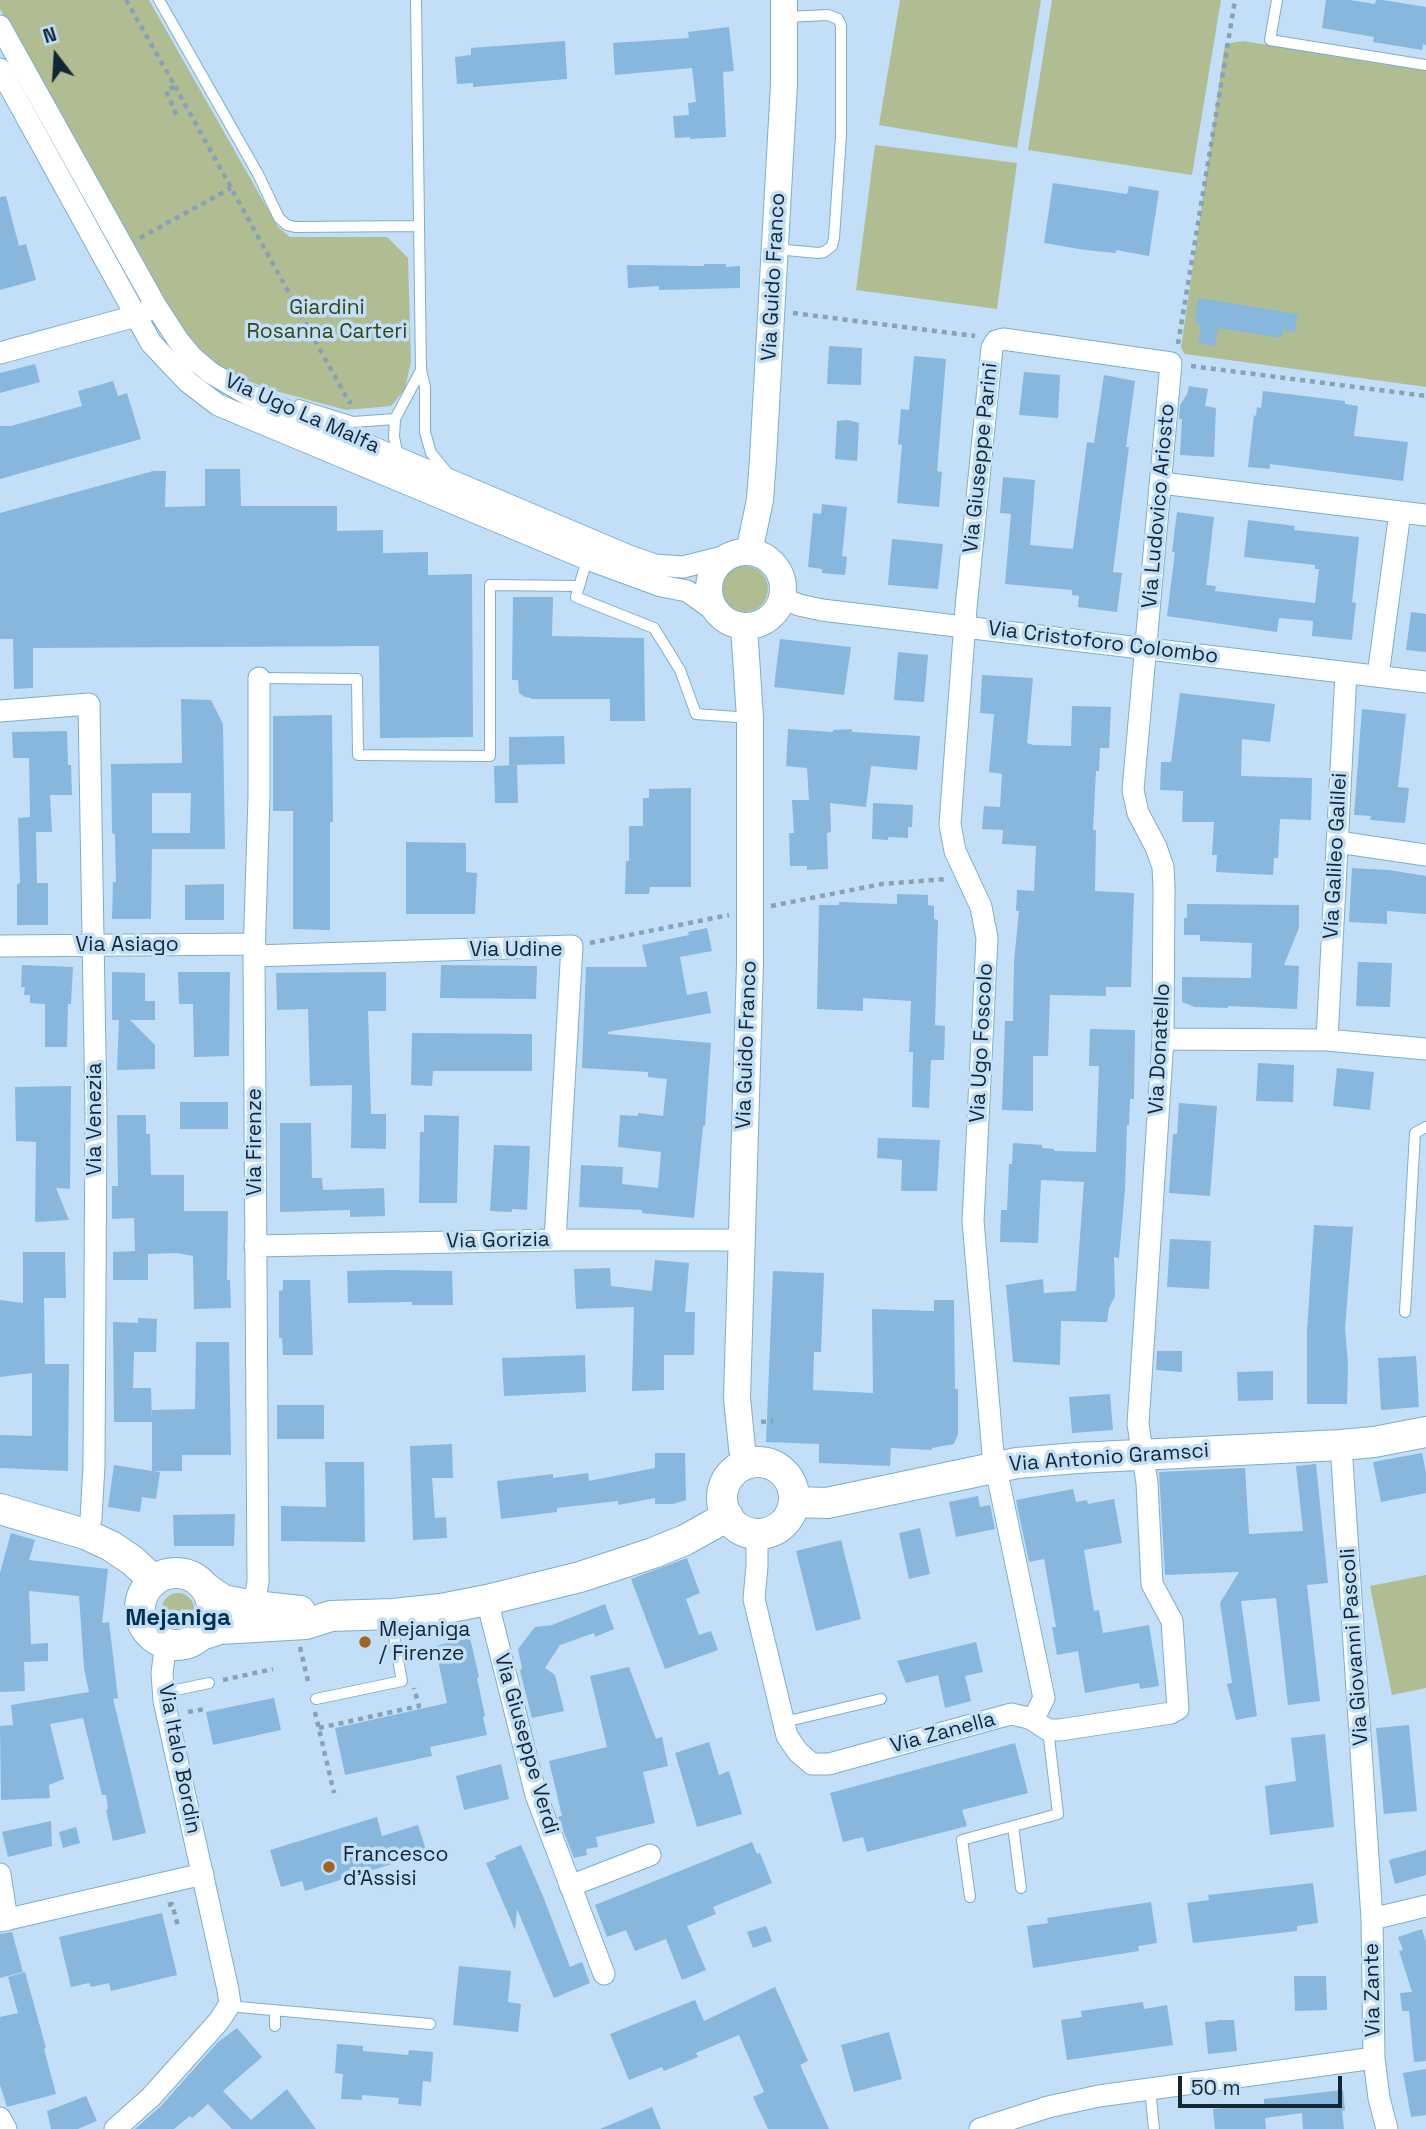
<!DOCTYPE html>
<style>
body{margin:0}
#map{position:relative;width:1426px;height:2129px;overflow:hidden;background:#c2dff7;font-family:"Space Grotesk",sans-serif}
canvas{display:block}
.north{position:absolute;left:21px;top:21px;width:70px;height:70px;-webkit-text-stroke:5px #c2dff7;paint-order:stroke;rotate:343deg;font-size:19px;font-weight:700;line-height:28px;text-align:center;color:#122634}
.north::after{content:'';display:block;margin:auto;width:24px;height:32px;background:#122634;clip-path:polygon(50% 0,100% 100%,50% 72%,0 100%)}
.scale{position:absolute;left:1178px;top:2076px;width:164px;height:32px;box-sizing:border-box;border:4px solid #122634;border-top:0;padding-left:9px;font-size:21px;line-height:24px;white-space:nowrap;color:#122634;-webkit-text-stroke:5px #c2dff7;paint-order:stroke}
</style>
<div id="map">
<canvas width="1426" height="2129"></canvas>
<div class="north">N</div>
<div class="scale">50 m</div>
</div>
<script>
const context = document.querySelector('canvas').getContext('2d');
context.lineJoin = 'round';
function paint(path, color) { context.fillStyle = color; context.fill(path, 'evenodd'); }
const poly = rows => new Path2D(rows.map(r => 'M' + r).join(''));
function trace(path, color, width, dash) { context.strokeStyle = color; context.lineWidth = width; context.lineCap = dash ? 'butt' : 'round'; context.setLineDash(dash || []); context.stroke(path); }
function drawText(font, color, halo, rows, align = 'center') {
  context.font = font + ' "Space Grotesk",sans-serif'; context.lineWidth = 7; context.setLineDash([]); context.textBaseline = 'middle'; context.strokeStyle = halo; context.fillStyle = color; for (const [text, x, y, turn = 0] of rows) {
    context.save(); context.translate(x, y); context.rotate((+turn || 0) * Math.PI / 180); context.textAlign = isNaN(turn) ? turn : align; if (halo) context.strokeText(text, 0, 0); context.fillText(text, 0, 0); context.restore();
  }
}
paint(poly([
 [0,0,149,0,278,227,290,237,387,237,408,258,411,361,405,389,391,406,346,410,272,390,238,377,208,360,177,329,0,9],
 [900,0,1041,0,1017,148,879,125],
 [1052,0,1221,0,1192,175,1028,150],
 [1243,41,1426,70,1426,387,1185,354,1181,348,1225,44],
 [875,145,1017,163,997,309,856,290],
 '722 589a23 23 0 1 1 46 0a23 23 0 1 1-46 0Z',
 [1426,1575,1426,1688,1392,1695,1370,1586],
 '162 1609a16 16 0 1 1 32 0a16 16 0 1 1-32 0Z'
]), '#b0bd93');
paint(poly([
 [1326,0,1350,0,1375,4,1376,0,1383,0,1426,7,1426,45,1423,44,1422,50,1373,42,1374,37,1322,28],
 [729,27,734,71,723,72,726,137,690,139,690,137,675,138,673,116,689,115,688,103,696,102,692,68,615,75,613,43,689,38,688,32],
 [565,41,567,79,473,87,473,83,457,84,455,57,471,55,471,48],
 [1053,183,1127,194,1129,186,1159,191,1149,256,1116,250,1116,253,1085,250,1044,243],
 [6,196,19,246,26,244,36,280,0,290,0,197],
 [704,264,726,264,726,267,740,266,740,288,659,290,659,286,628,288,627,265,704,266],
 [1198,298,1298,314,1295,332,1283,330,1282,338,1218,328,1215,346,1198,343,1201,325,1196,325,1197,317,1195,316],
 [829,346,862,348,861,385,827,384],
 [914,356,946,359,937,471,942,472,939,507,897,503,902,445,898,444,901,409,909,410],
 [35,364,40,382,0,393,0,373],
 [1024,372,1060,375,1058,418,1019,415],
 [1104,375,1135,381,1126,447,1129,447,1113,572,1122,573,1117,612,1078,607,1079,596,1072,595,1072,590,1005,584,1011,514,1000,513,1003,477,1035,480,1030,545,1073,549,1087,442,1094,443],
 [113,381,118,396,127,393,141,439,0,479,0,426,11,426,82,406,78,391],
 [1189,386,1208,389,1205,406,1216,408,1214,457,1180,455,1182,419,1179,419,1180,405,1187,394],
 [1263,391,1345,401,1345,404,1358,406,1354,436,1408,442,1403,481,1270,464,1270,469,1248,467,1254,415,1256,416,1257,407,1261,408],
 [848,420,859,423,857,461,835,459,837,421],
 [205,469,240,469,241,506,337,506,337,531,383,530,383,553,428,552,428,575,472,574,473,737,380,738,379,646,33,648,33,688,14,689,13,639,0,639,0,513,153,471,166,471,165,507,205,506],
 [822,504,847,507,842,556,847,557,845,575,822,573,822,569,808,567,813,513,821,514],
 [1177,512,1214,517,1206,585,1216,586,1215,591,1315,603,1319,569,1315,569,1315,565,1244,557,1248,520,1295,526,1294,530,1359,537,1352,602,1356,603,1352,640,1312,636,1313,621,1279,618,1277,632,1167,616,1175,552,1172,552],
 [892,539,943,544,938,589,888,585],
 [513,597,553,597,552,636,644,638,645,721,610,721,610,699,531,699,531,698,525,697,519,693,518,680,512,680],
 [1411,612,1426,614,1426,652,1406,650],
 [780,639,851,647,844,695,774,687],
 [898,652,928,655,924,702,894,700],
 [982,675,1033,678,1027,743,1033,745,1071,746,1072,706,1111,707,1109,748,1100,748,1099,771,1096,771,1093,830,1096,830,1095,891,1134,893,1131,987,1106,987,1106,996,1050,995,1048,1056,1033,1056,1033,1111,1002,1110,1005,1021,1013,1021,1014,962,1019,911,1016,911,1017,890,1034,891,1036,846,1002,844,1003,830,982,829,984,806,1000,807,1002,774,989,772,994,714,980,713],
 [1180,693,1275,704,1270,742,1242,739,1241,776,1312,778,1311,820,1280,819,1278,858,1274,858,1273,875,1216,872,1217,855,1212,855,1214,822,1182,822,1183,791,1160,790,1161,762,1171,762],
 [181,699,211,700,223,724,225,849,152,849,151,919,112,919,113,882,116,882,115,834,112,833,111,764,182,763],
 [152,793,191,793,190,833,152,833],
 [1362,709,1406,714,1398,787,1409,788,1405,823,1370,820,1371,816,1354,815],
 [332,715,333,822,330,822,330,930,293,929,293,811,273,811,273,716],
 [788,729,833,732,833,730,852,729,852,732,920,736,917,770,871,766,866,807,830,803,831,832,827,833,828,869,807,870,807,866,790,866,789,833,794,833,792,800,809,800,807,768,786,766],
 [67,731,68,765,71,765,72,795,50,795,52,832,36,832,37,883,48,883,48,925,17,925,17,884,20,883,18,818,30,817,29,758,13,758,12,732],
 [564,736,565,764,509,765,509,737],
 [517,765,518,803,495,803,494,766],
 [691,788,691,887,650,887,649,894,625,894,626,861,629,861,629,826,643,826,643,798,649,798,649,789],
 [873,803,913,805,912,827,908,827,908,838,888,837,888,840,872,839],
 [406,842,466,843,466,872,477,873,475,914,406,914],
 [1352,868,1389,870,1426,876,1426,914,1387,911,1387,924,1349,922],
 [224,884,224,920,185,920,185,885],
 [897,894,928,895,928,905,934,906,934,919,938,920,935,1025,945,1026,944,1060,931,1060,929,1108,912,1107,913,1052,909,1052,911,1001,863,998,863,1011,817,1009,819,905,839,905,839,902,897,904],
 [1187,904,1299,905,1299,928,1284,965,1299,966,1297,1009,1228,1006,1228,1008,1195,1007,1182,1002,1182,977,1251,978,1252,943,1200,941,1200,935,1184,935,1184,918,1187,918],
 [707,928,712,951,680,957,687,995,707,991,711,1013,608,1032,608,1034,711,1043,707,1097,705,1126,703,1126,694,1218,642,1213,642,1210,579,1207,581,1165,623,1167,622,1184,658,1188,661,1152,618,1147,620,1115,638,1116,638,1113,663,1116,667,1079,648,1077,648,1072,582,1068,586,967,647,967,642,945,689,935,688,932],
 [1358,962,1392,963,1390,1007,1356,1006],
 [22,965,73,967,71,1004,68,1004,67,1047,45,1047,45,1004,30,1003,30,995,24,995,25,987,21,987],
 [441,965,537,966,536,999,440,998],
 [112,972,145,973,145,1001,155,1001,155,1020,130,1020,155,1045,155,1069,117,1070,119,1020,112,1020],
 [178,972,230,972,229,1056,194,1057,193,1004,179,1004],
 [386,972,386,1011,368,1011,371,1114,386,1114,386,1149,351,1148,352,1085,310,1086,308,1009,277,1010,276,973],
 [1090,1029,1135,1030,1134,1099,1130,1099,1129,1125,1127,1125,1125,1189,1119,1258,1114,1257,1115,1296,1109,1308,1107,1322,1061,1321,1060,1365,1013,1362,1006,1285,1043,1279,1044,1293,1076,1291,1084,1182,1041,1180,1038,1243,1000,1242,1001,1210,1007,1210,1009,1164,1012,1164,1013,1143,1042,1145,1042,1148,1054,1149,1054,1151,1096,1152,1099,1066,1089,1066],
 [412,1033,532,1034,532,1071,433,1071,432,1086,411,1085],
 [1258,1063,1294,1065,1293,1102,1256,1101],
 [1337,1068,1374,1072,1370,1110,1333,1106],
 [71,1086,70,1189,56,1188,69,1220,35,1222,36,1142,16,1141,15,1087],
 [180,1102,228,1102,228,1129,180,1129],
 [1179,1103,1217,1106,1210,1196,1169,1193,1173,1134,1177,1134],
 [117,1115,146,1115,146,1134,150,1134,151,1175,184,1175,184,1211,228,1211,227,1280,230,1280,231,1308,194,1309,193,1256,177,1253,148,1254,148,1280,113,1280,113,1252,135,1251,134,1218,112,1219,112,1186,118,1186],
 [424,1115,459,1116,457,1203,419,1203,420,1132,424,1132],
 [280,1123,311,1123,312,1178,322,1178,323,1190,384,1188,385,1216,350,1217,350,1210,280,1212],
 [878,1138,940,1140,937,1191,901,1191,902,1160,877,1158],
 [494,1145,530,1146,527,1210,512,1209,512,1212,490,1211],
 [1314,1225,1353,1227,1345,1328,1348,1364,1347,1404,1307,1404,1307,1330],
 [1170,1239,1211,1241,1209,1289,1167,1287],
 [23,1252,65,1252,66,1298,44,1298,45,1364,69,1364,68,1471,0,1468,0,1435,32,1436,32,1373,0,1377,0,1300,23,1303],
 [655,1260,689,1263,685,1312,695,1312,694,1355,664,1355,664,1390,632,1391,634,1307,576,1309,574,1269,610,1268,611,1286,652,1291],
 [388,1270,452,1271,453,1305,412,1305,412,1302,348,1303,347,1271],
 [773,1271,824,1273,821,1352,814,1352,813,1390,873,1393,872,1309,934,1311,934,1300,954,1300,955,1389,958,1389,958,1434,954,1444,932,1448,932,1450,891,1448,890,1466,819,1463,819,1444,766,1442],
 [283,1280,310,1280,313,1355,283,1355,282,1338,279,1338,279,1291,283,1290],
 [138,1318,157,1319,156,1352,134,1352,133,1388,151,1388,152,1422,114,1422,113,1322,138,1323],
 [196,1342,229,1342,231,1455,182,1455,182,1471,154,1471,160,1472,156,1499,142,1497,140,1512,108,1507,114,1465,152,1471,152,1410,195,1409],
 [1157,1351,1182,1351,1182,1372,1156,1370],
 [585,1355,586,1392,504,1396,502,1358],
 [1416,1356,1419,1407,1381,1410,1378,1358],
 [1273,1371,1273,1400,1238,1401,1237,1372],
 [1110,1394,1113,1430,1072,1433,1069,1397],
 [277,1405,324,1405,324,1439,277,1439],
 [452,1444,453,1478,432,1478,435,1518,446,1517,447,1538,413,1540,410,1446],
 [655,1453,685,1453,686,1500,673,1504,655,1504,655,1498,618,1505,618,1501,557,1508,557,1512,501,1519,497,1481,553,1474,553,1478,588,1473,589,1481,655,1468],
 [1422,1453,1426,1473,1426,1493,1381,1502,1373,1462],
 [325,1462,364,1462,365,1542,281,1541,281,1506,326,1507],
 [1316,1464,1328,1583,1307,1585,1320,1701,1288,1705,1276,1598,1241,1601,1257,1716,1236,1720,1227,1684,1232,1683,1220,1603,1239,1572,1165,1575,1159,1472,1245,1468,1249,1534,1303,1531,1296,1466],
 [1073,1489,1076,1502,1087,1500,1088,1504,1114,1499,1122,1543,1084,1550,1094,1611,1099,1610,1103,1633,1149,1625,1159,1686,1140,1689,1139,1683,1085,1693,1078,1651,1057,1655,1052,1627,1056,1627,1044,1559,1029,1562,1016,1500],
 [978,1496,980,1507,990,1505,995,1529,956,1537,949,1502],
 [235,1514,234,1546,174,1546,173,1515],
 [920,1528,930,1574,909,1579,899,1533],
 [11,1533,35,1540,29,1560,108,1569,102,1623,109,1622,118,1698,113,1699,146,1833,113,1841,106,1810,108,1809,106,1795,102,1795,83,1718,50,1724,64,1779,49,1785,50,1798,1,1800,0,1726,13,1725,11,1705,89,1692,84,1668,79,1596,29,1591,31,1644,48,1643,48,1661,24,1662,25,1691,0,1692,0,1573],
 [841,1540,861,1619,816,1631,796,1551],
 [687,1558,700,1593,686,1599,699,1635,711,1631,718,1650,665,1669,631,1579],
 [605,1604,614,1629,595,1637,594,1633,560,1645,545,1668,555,1675,564,1711,532,1718,520,1671,522,1668,518,1649,535,1627,552,1625],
 [470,1638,479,1677,477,1678,485,1716,483,1717,487,1735,430,1747,432,1756,345,1775,335,1728,447,1703,435,1646],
 [976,1642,983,1672,965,1676,971,1701,945,1708,938,1675,906,1683,897,1661],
 [629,1667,656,1739,662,1737,668,1766,643,1772,655,1823,596,1837,598,1847,586,1849,587,1855,574,1858,558,1817,562,1816,549,1761,607,1747,590,1676],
 [274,1698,281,1730,213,1745,206,1712],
 [1409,1725,1417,1811,1384,1814,1376,1728],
 [1325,1734,1334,1827,1270,1835,1265,1786,1296,1781,1291,1738],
 [709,1742,719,1775,729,1771,742,1814,697,1827,675,1753],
 [1015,1743,1028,1793,962,1810,967,1826,867,1852,863,1837,843,1842,830,1793],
 [501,1764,509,1799,464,1810,456,1776],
 [377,1817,382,1836,418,1825,427,1853,305,1891,302,1881,281,1887,270,1850],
 [51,1821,52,1846,8,1857,2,1832],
 [76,1827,80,1843,63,1848,59,1832],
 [752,1842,757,1854,760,1853,772,1883,713,1907,716,1914,687,1926,706,1970,682,1980,666,1939,635,1951,626,1930,607,1937,595,1905],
 [521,1845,543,1896,570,1967,582,1962,590,1983,554,1998,517,1909,515,1930,486,1863,496,1859,495,1856],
 [1426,1850,1426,1875,1395,1884,1389,1860],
 [1313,1883,1318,1923,1297,1926,1297,1931,1193,1943,1187,1903,1209,1900,1208,1895],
 [1151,1902,1157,1943,1138,1946,1139,1951,1033,1968,1027,1926,1048,1923,1047,1918],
 [162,1913,177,1975,111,1991,109,1983,91,1987,89,1983,71,1987,59,1937],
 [766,1926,772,1941,753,1948,747,1932],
 [1422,1929,1426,1942,1426,2061,1414,2062,1409,2011,1402,2011,1400,1993,1412,1992,1399,1951,1403,1950,1398,1937],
 [12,1932,23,1972,0,1978,0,1934],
 [459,1966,511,1971,508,2002,521,2004,518,2032,453,2025],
 [25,1972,46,2048,44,2049,56,2094,7,2107,0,2085,0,2017,18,2013,8,1977],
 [1294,1976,1326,1976,1327,2010,1295,2011],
 [775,1987,808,2061,800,2065,829,2129,768,2129,753,2097,764,2092,739,2035,696,2053,698,2057,664,2071,662,2067,629,2080,610,2034,695,2000,704,2021],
 [1143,2002,1144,2009,1167,2005,1173,2045,1067,2060,1061,2020,1082,2017,1081,2011],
 [1217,2020,1234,2020,1237,2051,1208,2054,1205,2022,1217,2021],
 [237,2028,262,2057,223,2091,251,2120,287,2089,316,2129,232,2129,208,2104,192,2118,190,2116,174,2129,135,2129,161,2106,218,2042],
 [889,2032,902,2079,854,2092,841,2045],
 [337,2044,363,2046,363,2051,408,2055,409,2050,433,2052,431,2082,423,2081,421,2106,398,2104,399,2098,362,2095,362,2100,341,2099,343,2074,335,2073],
 [1426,2069,1426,2115,1411,2117,1403,2073],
 [1343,2090,1345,2110,1342,2111,1344,2129,1303,2129,1302,2113,1265,2118,1266,2129,1215,2129,1213,2109,1264,2104,1264,2106,1264,2099],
 [86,2096,97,2121,78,2129,51,2129,47,2111],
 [652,2107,661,2129,600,2129]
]), '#87b7dd');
const service = poly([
 [159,0,258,174,279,218,287,225,295,227,419,226],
 [416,0,421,370,425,387,425,432,431,453,450,476],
 [1277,0,1270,40,1426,65],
 [776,249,818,253,824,252,832,246,834,238,841,136,841,25,838,19,828,15,785,17],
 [299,405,353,422,395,419],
 [398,457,394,437,395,419,421,370],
 [588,556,576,597,654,628,680,670,696,714,750,718],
 [259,678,357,679,358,755,490,756,490,585,579,586],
 [1405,1312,1415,1133,1426,1127],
 [163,1691,176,1690,209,1683],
 [316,1699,402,1681,395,1644,393,1617],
 [784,1722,881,1699],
 [1013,1826,1021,1888],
 [970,1897,962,1840,1058,1814,1048,1730],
 [230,2004,239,2007,430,2024],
 [275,2026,275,2010],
 [1150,2088,1154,2129]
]);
const minor = poly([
 [0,26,156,306,178,340,192,357,211,373,247,394,629,556,655,565,683,567,735,554],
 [0,69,151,343,188,382,218,405,587,559,661,586,687,591,718,613],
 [0,353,136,316,149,310],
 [1161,483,1426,515],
 [782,598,799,605,822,610,1426,682],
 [1378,676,1400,512],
 [0,711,89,704,96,1112,94,1465,91,1519,85,1534],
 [1338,842,1426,855],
 [0,946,255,944],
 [254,956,572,946,555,1240],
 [1163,1039,1327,1040,1426,1049],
 [1327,1040,1346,673],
 [255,1246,555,1240,741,1240],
 [1341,1445,1372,1919,1374,2058,1379,2098,1387,2129],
 [757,1534,757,1566,754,1599,787,1736,798,1752,812,1764,829,1764,1011,1714,1029,1718,1033,1720,1048,1730,1060,1730,1171,1713,1178,1709,1172,1621,1152,1584,1147,1483,1138,1424,1163,1039,1164,887,1163,867,1156,847,1138,813,1133,790,1171,363,1003,339,996,341,992,348,966,608,950,824,955,851,981,907,987,938,973,1221,993,1454,1044,1698,1033,1720],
 [487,1600,536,1795,604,1974],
 [254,1606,258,1582,254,956,259,797,259,678],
 [0,1874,7,1920],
 [570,1886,650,1855],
 [1372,1919,1426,1906],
 [0,1921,203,1874],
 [0,2118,6,2129],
 [115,2129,151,2097,219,2021,230,2004,228,1990,164,1701,162,1673,166,1643],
 [980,2129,1048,2107,1099,2096,1374,2058]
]);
const tertiary = poly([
 [749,552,760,500,763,459,784,84,784,0],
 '709 589a37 37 0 1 1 74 0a37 37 0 1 1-74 0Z',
 [744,626,750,718,750,964,737,1398,742,1448,746,1464]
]);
const secondary = poly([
 '722 1498a36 36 0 1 1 72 0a36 36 0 1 1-72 0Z',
 [794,1502,827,1503,1017,1463,1077,1458,1341,1445,1374,1442,1426,1432],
 [0,1509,85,1534,111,1546,133,1561,154,1581],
 '140 1609a36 36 0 1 1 72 0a36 36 0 1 1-72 0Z',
 [206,1588,223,1600,254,1606,300,1611],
 [201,1635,220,1629,306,1624,331,1616,393,1614,441,1609,487,1600,580,1577,653,1553,685,1540,728,1516]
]);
trace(service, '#7dadd2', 12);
trace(minor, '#7dadd2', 23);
trace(tertiary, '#7dadd2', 28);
trace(secondary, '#7dadd2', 32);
trace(poly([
 [126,0,175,86,166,91,177,116],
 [175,86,349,402,352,402],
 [140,238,231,188],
 [793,313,975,336],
 [1178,344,1235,0],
 [1191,366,1426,396],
 [771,906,882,884,946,879],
 [590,943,729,915],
 [761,1422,773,1421],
 [300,1647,309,1686],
 [223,1680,273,1669],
 [188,1712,205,1709],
 [315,1712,334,1793],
 [319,1728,419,1706,414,1688],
 [168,1905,172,1904,178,1926]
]), '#87a1b5', 4.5, [5, 5]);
trace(service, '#fff', 10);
trace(minor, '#fff', 21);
trace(tertiary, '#fff', 26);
trace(secondary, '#fff', 30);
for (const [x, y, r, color] of [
 [365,1642,7,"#a16428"],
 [329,1867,7,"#a16428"]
]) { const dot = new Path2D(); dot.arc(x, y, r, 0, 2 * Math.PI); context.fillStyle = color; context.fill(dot); trace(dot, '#c2dff7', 2.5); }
drawText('21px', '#122634', '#c2dff7', [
 ["Via Guido Franco",774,277,-87],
 ["Via Ugo La Malfa",302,414,24],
 ["Via Giuseppe Parini",981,458,-84],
 ["Via Ludovico Ariosto",1159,506,-85],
 ["Via Cristoforo Colombo",1103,643,7],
 ["Via Galileo Galilei",1336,856,-87],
 ["Via Asiago",127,945],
 ["Via Udine",516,950],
 ["Via Ugo Foscolo",982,1043,-87],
 ["Via Guido Franco",747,1045,-88],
 ["Via Donatello",1160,1049,-87],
 ["Via Venezia",95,1119,-90],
 ["Via Firenze",255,1142,-90],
 ["Via Gorizia",498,1241,-1],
 ["Via Antonio Gramsci",1109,1458,-4],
 ["Via Giovanni Pascoli",1355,1647,-94],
 ["Via Zanella",943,1733,-15],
 ["Via Giuseppe Verdi",526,1744,74],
 ["Via Italo Bordin",179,1759,79],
 ["Via Zante",1373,1990,-91]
]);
drawText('21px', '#374311', '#c2dff7', [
 ["Giardini",327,308],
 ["Rosanna Carteri",327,332]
]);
drawText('21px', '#122634', '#c2dff7', [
 ["Mejaniga",379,1630],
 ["/ Firenze",379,1654],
 ["Francesco",343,1855],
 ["d'Assisi",343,1879]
], 'left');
drawText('bold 24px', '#003352', '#c2dff7', [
 ["Mejaniga",178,1618]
]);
</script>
